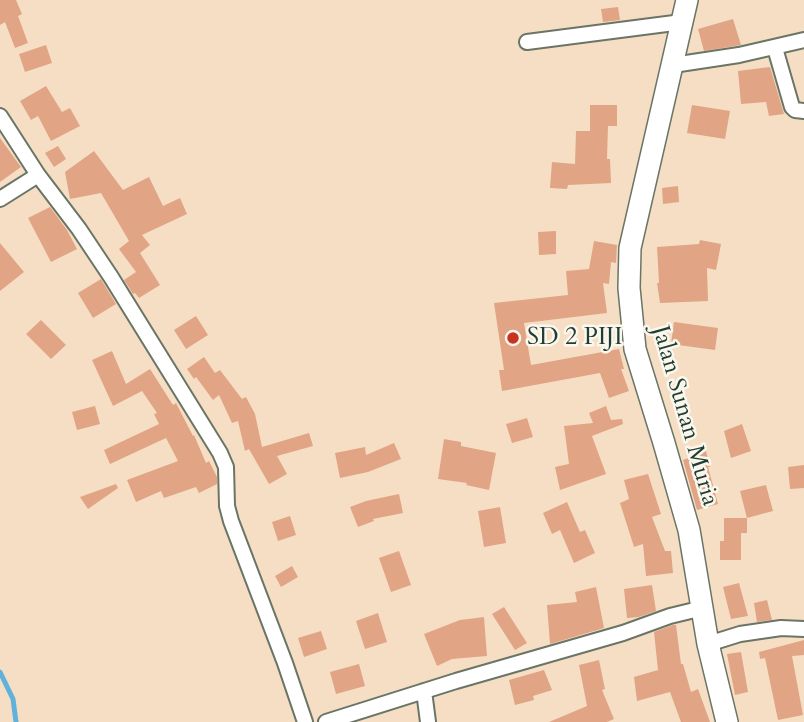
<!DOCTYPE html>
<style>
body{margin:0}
canvas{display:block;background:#f5dec3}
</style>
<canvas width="804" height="722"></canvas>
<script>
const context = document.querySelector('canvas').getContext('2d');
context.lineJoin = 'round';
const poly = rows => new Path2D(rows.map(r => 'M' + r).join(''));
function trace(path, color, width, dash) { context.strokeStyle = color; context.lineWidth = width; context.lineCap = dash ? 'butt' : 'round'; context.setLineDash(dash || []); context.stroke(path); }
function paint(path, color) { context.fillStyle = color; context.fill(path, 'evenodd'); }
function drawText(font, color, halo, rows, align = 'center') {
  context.font = font + ' Cardo,serif'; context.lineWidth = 5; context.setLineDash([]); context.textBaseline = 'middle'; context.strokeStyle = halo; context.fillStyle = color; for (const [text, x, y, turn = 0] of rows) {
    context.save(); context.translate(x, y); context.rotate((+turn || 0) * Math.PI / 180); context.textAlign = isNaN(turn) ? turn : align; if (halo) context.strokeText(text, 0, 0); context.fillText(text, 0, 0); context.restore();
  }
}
trace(poly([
 [0,672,13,699,16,722]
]), '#60b2db', 5);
paint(poly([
 [0,0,16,0,22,14,18,16,28,43,15,48,5,22,0,25],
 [618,7,620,20,603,22,601,9],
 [733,19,741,45,704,51,698,29],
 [46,45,52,63,25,72,19,54],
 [770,67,784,114,769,116,766,102,741,104,738,71],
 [46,86,62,112,70,108,80,126,51,141,38,116,31,120,20,101],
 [590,105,617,105,617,126,608,126,607,159,610,159,611,183,568,185,567,189,550,188,552,162,575,164,576,131,590,131],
 [692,105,730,111,725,139,687,133],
 [0,138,21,167,0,182],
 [58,146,66,159,54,167,45,153],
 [94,151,123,190,149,177,163,206,180,198,187,214,142,235,150,245,140,253,160,285,139,298,135,293,133,294,124,280,136,272,119,249,129,241,101,193,70,199,65,172],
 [678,186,679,202,663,204,662,188],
 [50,207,67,230,77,249,51,262,28,218],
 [556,231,556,254,539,255,538,232],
 [700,240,721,244,716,270,707,268,708,301,660,303,657,283,659,283,657,247,699,244],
 [594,241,617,245,616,263,611,262,609,284,603,283,607,313,524,323,531,365,619,349,624,369,621,369,629,391,609,398,600,373,502,391,499,370,504,370,494,303,568,295,566,271,589,269],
 [0,243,24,272,0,291],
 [101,279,116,304,93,318,78,293],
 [196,316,208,335,186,349,174,330],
 [41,320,66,345,51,359,26,334],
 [674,322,718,328,715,350,671,344],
 [112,351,126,384,150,369,173,405,176,403,193,436,194,435,206,463,209,461,217,477,217,484,199,493,196,487,164,498,161,491,136,502,127,480,178,461,166,438,110,464,104,450,159,424,154,414,157,413,142,391,113,406,92,360],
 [204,357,215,373,220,370,242,399,246,397,255,414,262,447,309,433,313,446,277,456,287,474,269,484,249,449,245,451,238,421,232,423,219,395,213,400,196,377,194,379,187,369],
 [95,406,100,424,77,430,72,412],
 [606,406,611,420,622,419,623,424,592,436,606,474,560,490,555,467,569,464,564,426,593,423,589,413],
 [527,418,533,437,512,443,506,424],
 [742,424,751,451,731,458,724,431],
 [444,439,461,442,461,446,496,453,489,490,466,485,467,483,438,479],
 [394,443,401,459,368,472,340,478,335,453,365,447,366,455],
 [706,451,710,467,708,467,718,504,697,510,683,460],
 [804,465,804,488,790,489,788,467],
 [648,474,661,514,652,517,665,551,671,551,673,573,646,576,643,544,634,547,620,503,629,499,624,480],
 [116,484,118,488,88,509,80,497],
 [766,485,773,511,747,518,740,491],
 [399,494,403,513,373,519,374,521,358,527,350,507,366,501],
 [567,502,580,532,585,530,595,553,574,563,560,530,552,534,543,513],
 [500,507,506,543,484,547,478,511],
 [290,516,296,535,278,541,272,522],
 [724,518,747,518,747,533,741,533,741,560,720,560,720,541,724,541],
 [399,551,411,585,391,592,379,558],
 [292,566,298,577,281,587,275,576],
 [739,583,748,616,731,619,723,587],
 [652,585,656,611,639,617,627,618,624,589],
 [596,587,604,628,550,644,547,605,577,602,575,592],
 [767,600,772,620,757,622,754,603],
 [504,607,527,643,515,650,492,614],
 [378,613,387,642,365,649,356,621],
 [484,617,487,656,452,659,437,666,424,634,460,620],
 [673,625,676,625,681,664,683,664,691,692,698,689,710,722,681,722,670,692,637,701,634,677,658,670,654,632],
 [321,631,327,649,304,657,298,638],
 [804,640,804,655,792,656,803,715,778,720,765,658,760,659,759,652],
 [741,652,748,692,735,695,727,654],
 [599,660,605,689,602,690,614,719,607,722,549,722,587,706,579,665],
 [359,664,365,686,336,694,330,672],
 [544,670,552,690,533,696,534,700,515,705,509,680]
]), '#e1a585');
const street = poly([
 [527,42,682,22],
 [775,48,792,107,795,110,804,111],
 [673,65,739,55,804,40],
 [0,116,38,175,79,229,111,277,220,453,226,467,227,506,231,521,285,663,305,722],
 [0,199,38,175],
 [708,644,740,634,781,628,804,629],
 [424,691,428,722],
 [326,722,456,681,623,633,670,616,703,608]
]);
const primary = poly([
 [687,0,630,248,629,288,635,349,664,443,689,530,708,644,727,722]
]);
trace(street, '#6a7566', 18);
trace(primary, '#6a7566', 24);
trace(street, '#fff', 14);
trace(primary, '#fff', 21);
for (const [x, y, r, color] of [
 [513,338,7,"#c8321e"]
]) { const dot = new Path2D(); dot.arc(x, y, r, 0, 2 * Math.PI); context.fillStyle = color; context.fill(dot); trace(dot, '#fbf7ec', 2.5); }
drawText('24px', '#1f3d34', '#fbf7ec', [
 ["SD 2 PIJI",527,338]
], 'left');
drawText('24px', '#1f3d34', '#fbf7ec', [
 ["Jalan Sunan Muria",684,416,74]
]);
</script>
